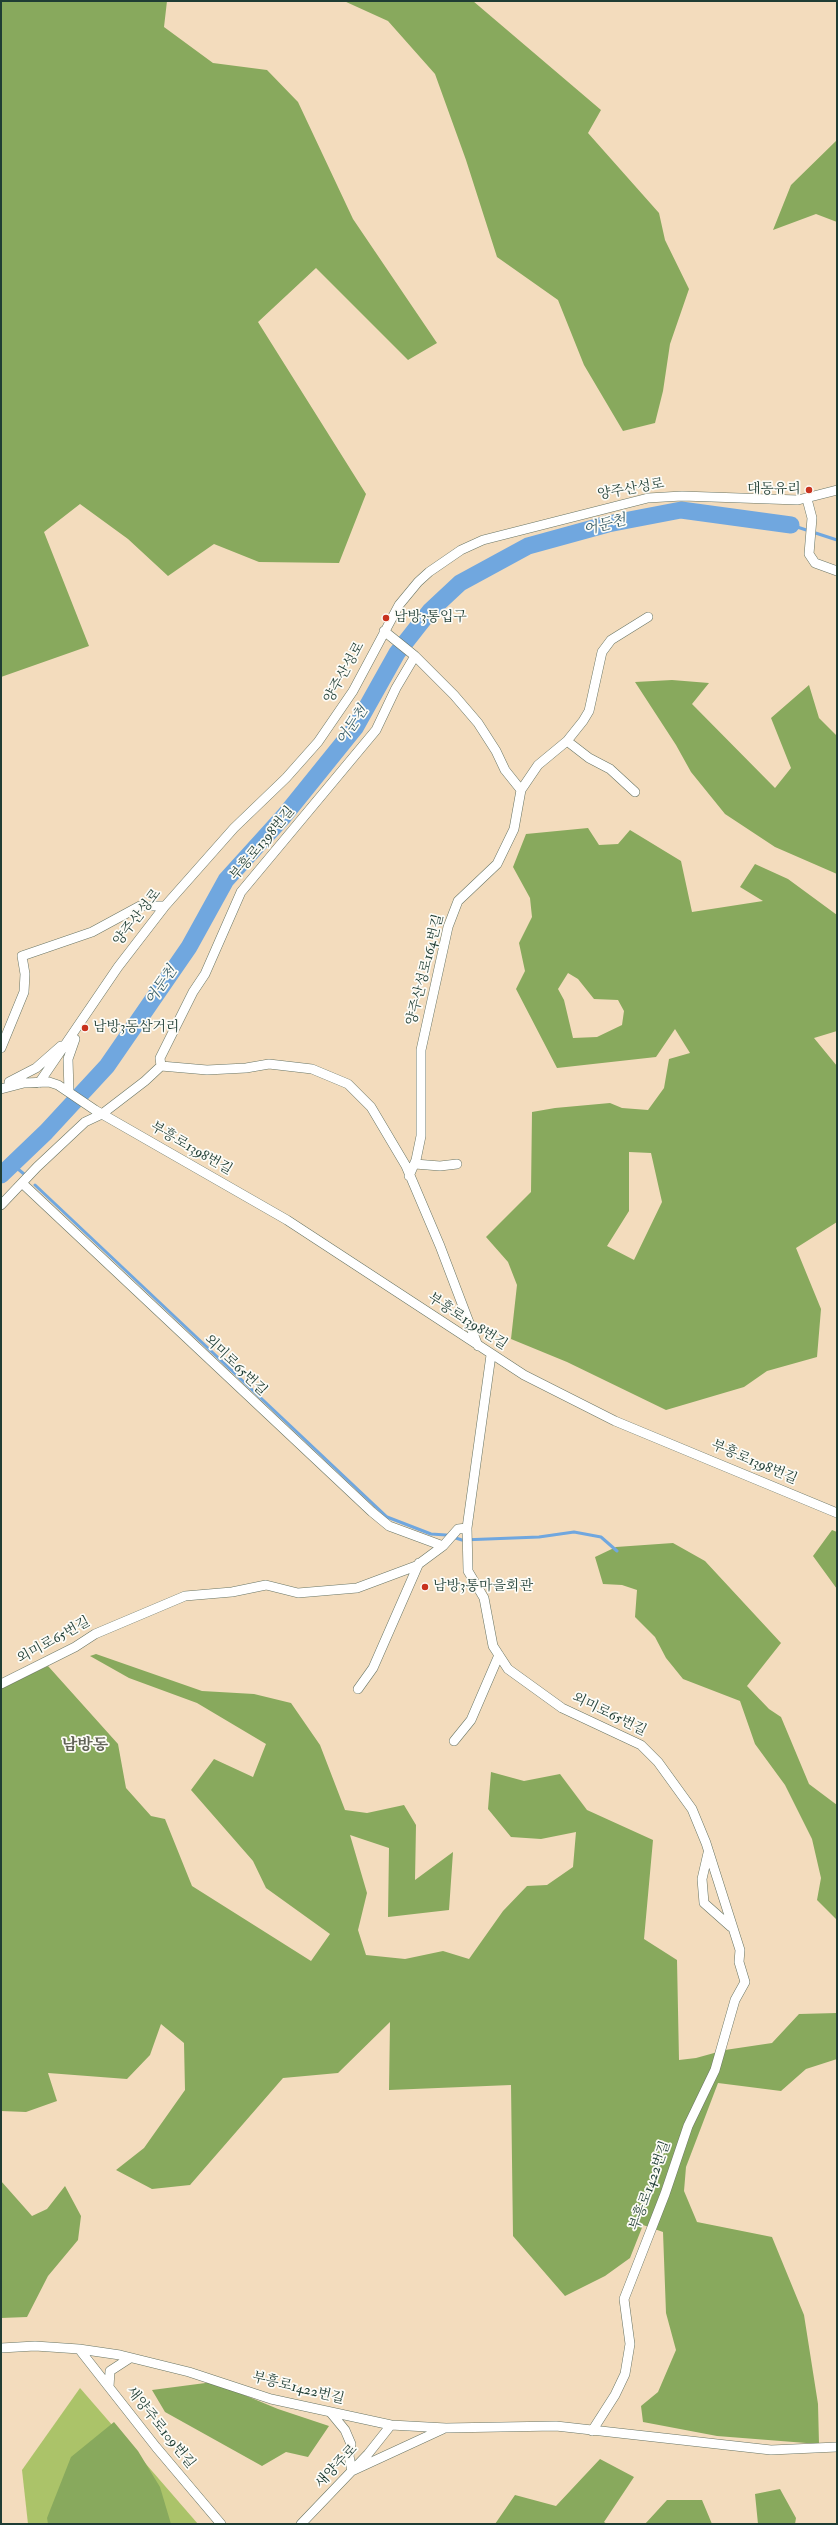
<!DOCTYPE html>
<meta charset="utf-8">
<style>
body{margin:0}
#map{position:relative;width:838px;height:2525px;overflow:hidden;background:#f3dcbd;font-family:"IM FELL Double Pica",serif}
canvas{display:block}
.frame{position:absolute;inset:0;border:2px solid #1f3d34;pointer-events:none}
</style>
<div id="map">
<canvas width="838" height="2525"></canvas>
<div class="frame"></div>
</div>
<script>
const context = document.querySelector('canvas').getContext('2d');
context.lineJoin = 'round';
function paint(path, color) { context.fillStyle = color; context.fill(path, 'evenodd'); }
const poly = rows => new Path2D(rows.map(r => 'M' + r).join(''));
function trace(path, color, width, dash) { context.strokeStyle = color; context.lineWidth = width; context.lineCap = dash ? 'butt' : 'round'; context.setLineDash(dash || []); context.stroke(path); }
function drawText(font, color, halo, rows, align = 'center') {
  context.font = font + ' "IM FELL Double Pica","Noto Serif KR",serif'; context.lineWidth = 3.5; context.setLineDash([]); context.textBaseline = 'middle'; context.strokeStyle = halo; context.fillStyle = color; for (const [text, x, y, turn = 0] of rows) {
    context.save(); context.translate(x, y); context.rotate((+turn || 0) * Math.PI / 180); context.textAlign = isNaN(turn) ? turn : align; if (halo) context.strokeText(text, 0, 0); context.fillText(text, 0, 0); context.restore();
  }
}
paint(poly([
 [80,2388,198,2524,28,2524,22,2470]
]), '#abc369');
paint(poly([
 [1,1,167,1,164,27,213,63,267,70,298,102,353,219,437,343,408,360,316,268,258,322,366,494,339,563,259,562,214,544,168,576,128,539,80,504,44,532,89,646,1,677],
 [344,1,473,1,601,110,588,133,659,213,665,240,689,289,670,344,663,391,655,423,623,431,584,365,558,300,497,257,466,160,435,74,388,21],
 [837,140,837,222,816,214,773,230,791,185],
 [672,680,709,683,692,704,775,788,791,768,771,718,809,685,819,718,837,736,837,874,775,847,725,814,691,772,676,745,635,682],
 [588,828,599,845,618,844,630,830,681,861,692,912,763,901,740,887,755,864,788,879,837,915,837,1031,814,1038,837,1066,837,1222,796,1248,821,1309,817,1357,767,1371,744,1387,666,1410,567,1362,511,1339,517,1285,508,1262,486,1237,531,1192,532,1112,555,1108,610,1103,622,1108,648,1110,664,1088,669,1059,690,1053,675,1029,656,1057,557,1068,516,989,525,971,519,943,532,917,530,898,513,867,526,834],
 [568,973,578,979,594,999,618,1000,624,1011,622,1025,597,1037,573,1038,564,1000,558,989],
 [629,1152,651,1153,662,1202,634,1260,607,1246,629,1211],
 [832,1530,837,1532,837,1589,813,1556],
 [673,1543,705,1561,781,1643,747,1686,769,1709,781,1717,809,1784,837,1805,837,1920,817,1900,821,1878,812,1839,785,1785,755,1744,740,1701,683,1679,666,1658,655,1637,635,1617,637,1590,622,1585,603,1584,595,1557,616,1547],
 [96,1654,202,1691,254,1694,291,1703,320,1745,345,1810,367,1813,404,1805,416,1825,415,1880,453,1852,449,1910,388,1917,389,1848,350,1835,367,1893,358,1930,366,1955,405,1959,443,1951,469,1959,503,1911,527,1886,547,1885,573,1867,576,1832,541,1839,511,1837,488,1809,491,1772,524,1781,560,1774,587,1810,653,1840,644,1939,677,1960,679,2060,696,2058,725,2050,772,2043,799,2014,837,2013,837,2059,806,2069,781,2091,718,2083,686,2167,684,2191,697,2222,772,2237,804,2315,818,2404,819,2444,717,2436,643,2422,641,2406,658,2392,676,2350,666,2313,663,2232,643,2225,630,2258,605,2276,565,2296,513,2236,511,2085,389,2090,390,2022,338,2073,283,2078,190,2185,152,2189,116,2170,144,2148,185,2090,184,2043,161,2024,150,2055,127,2079,48,2073,57,2101,26,2112,1,2111,1,1688,48,1666,118,1744,126,1788,151,1816,165,1819,192,1886,311,1961,330,1934,266,1888,253,1861,191,1790,214,1759,253,1777,266,1744,197,1703,129,1678,90,1656],
 [1,2181,32,2216,47,2209,65,2186,81,2216,78,2240,48,2276,27,2317,1,2318],
 [213,2382,278,2409,329,2426,308,2457,286,2452,262,2466,165,2412,152,2390],
 [114,2422,138,2451,160,2487,171,2524,48,2524,47,2518,71,2457],
 [600,2459,634,2477,604,2522,607,2524,495,2524,515,2495,556,2506],
 [780,2489,796,2518,795,2524,758,2524,755,2494],
 [667,2500,702,2500,712,2524,645,2524]
]), '#88a95d');
trace(poly([
 [791,525,837,540],
 [12,1164,24,1174],
 [35,1185,387,1517,431,1534,446,1535,462,1540,539,1537,574,1532,601,1537,617,1551]
]), '#70a7df', 3);
trace(poly([
 [1,1175,46,1132,107,1066,189,947,226,880,284,816,355,728,397,653,430,611,460,583,528,546,608,524,681,510,791,525]
]), '#70a7df', 17);
const minor = poly([
 [807,499,812,518,809,554,815,563,837,571],
 [384,631,415,656,454,695,478,723,496,751,505,770,521,790,514,829,497,864,458,901,448,927,421,1050,421,1136,416,1160,409,1176],
 [567,741,589,758,610,769,635,792],
 [521,790,538,765,567,741,583,721,589,711,602,652,611,640,648,617],
 [1,1048,24,992,25,974,22,956,92,932,140,906,165,906],
 [161,1066,207,1070,246,1068,269,1064,312,1069,348,1084,371,1107,406,1166,440,1246,478,1346],
 [9,1082,36,1068,61,1046],
 [39,1083,118,967,165,906,234,828,286,778,318,742,353,691,399,605,418,582,429,572,461,550,483,540,648,498,682,496,798,500,837,490],
 [1,1089,24,1083,49,1082,58,1085,95,1110,287,1220,524,1375,615,1421,837,1513],
 [69,1092,68,1059,75,1039],
 [415,1164,440,1166,457,1164],
 [23,1184,372,1512,389,1526,443,1546],
 [1,1205,37,1167,85,1122,102,1114,145,1081,161,1066,160,1058,193,992,205,974,241,892,376,730,396,688,415,656],
 [491,1355,467,1528,468,1571,484,1598,493,1646,508,1669,562,1708,641,1745,658,1762,692,1809,706,1843,740,1950,739,1962,745,1982,735,2000,715,2070,688,2126,665,2194,624,2299,630,2344,625,2374,615,2395,592,2431],
 [1,1684,75,1647,95,1634,185,1596,232,1592,266,1585,298,1593,357,1588,416,1566,443,1546,458,1529,467,1528],
 [358,1689,373,1668,419,1563],
 [454,1741,471,1720,499,1655],
 [708,1853,702,1879,704,1903,731,1927],
 [1,2348,35,2346,79,2349,120,2355,189,2372,271,2399,391,2425,446,2428,556,2426,771,2450,837,2447],
 [79,2349,156,2447,221,2524],
 [109,2387,110,2371,130,2358],
 [331,2413,345,2430,351,2444,349,2456,352,2471,443,2429],
 [301,2524,368,2454,391,2425]
]);
trace(minor, '#697564', 10);
trace(minor, '#fff', 9);
for (const [x, y, r, color] of [
 [809,490,4,"#c8321e"],
 [386,618,4,"#c8321e"],
 [85,1028,4,"#c8321e"],
 [425,1587,4,"#c8321e"]
]) { const dot = new Path2D(); dot.arc(x, y, r, 0, 2 * Math.PI); context.fillStyle = color; context.fill(dot); trace(dot, '#fdfcf7', 1.5); }
drawText('14px', '#1f3d34', '#fdfcf7', [
 ["양주산성로",631,490,-10],
 ["양주산성로",345,673,-61],
 ["부흥로1398번길",263,844,-50],
 ["양주산성로",138,918,-52],
 ["양주산성로164번길",426,970,-76],
 ["부흥로1398번길",191,1149,30],
 ["부흥로1398번길",467,1322,33],
 ["외미로65번길",235,1366,44],
 ["부흥로1398번길",754,1463,23],
 ["외미로65번길",54,1641,-29],
 ["외미로65번길",609,1715,26],
 ["부흥로1422번길",651,2186,-70],
 ["부흥로1422번길",298,2389,14],
 ["새양주로109번길",160,2428,51],
 ["새양주로",337,2467,-47]
]);
drawText('14px', '#1f3d34', '#fdfcf7', [
 ["대동유리",801,490,"right"],
 ["남방3통입구",394,618],
 ["남방3동삼거리",93,1028],
 ["남방3통마을회관",433,1587]
], 'left');
drawText('italic 15px', '#375d67', '#fdfcf7', [
 ["어둔천",605,526,-14],
 ["어둔천",353,726,-56],
 ["어둔천",162,986,-55]
]);
drawText('bold 16px', '#5f6155', '#fdfcf7', [
 ["남방동",85,1747]
]);
</script>
